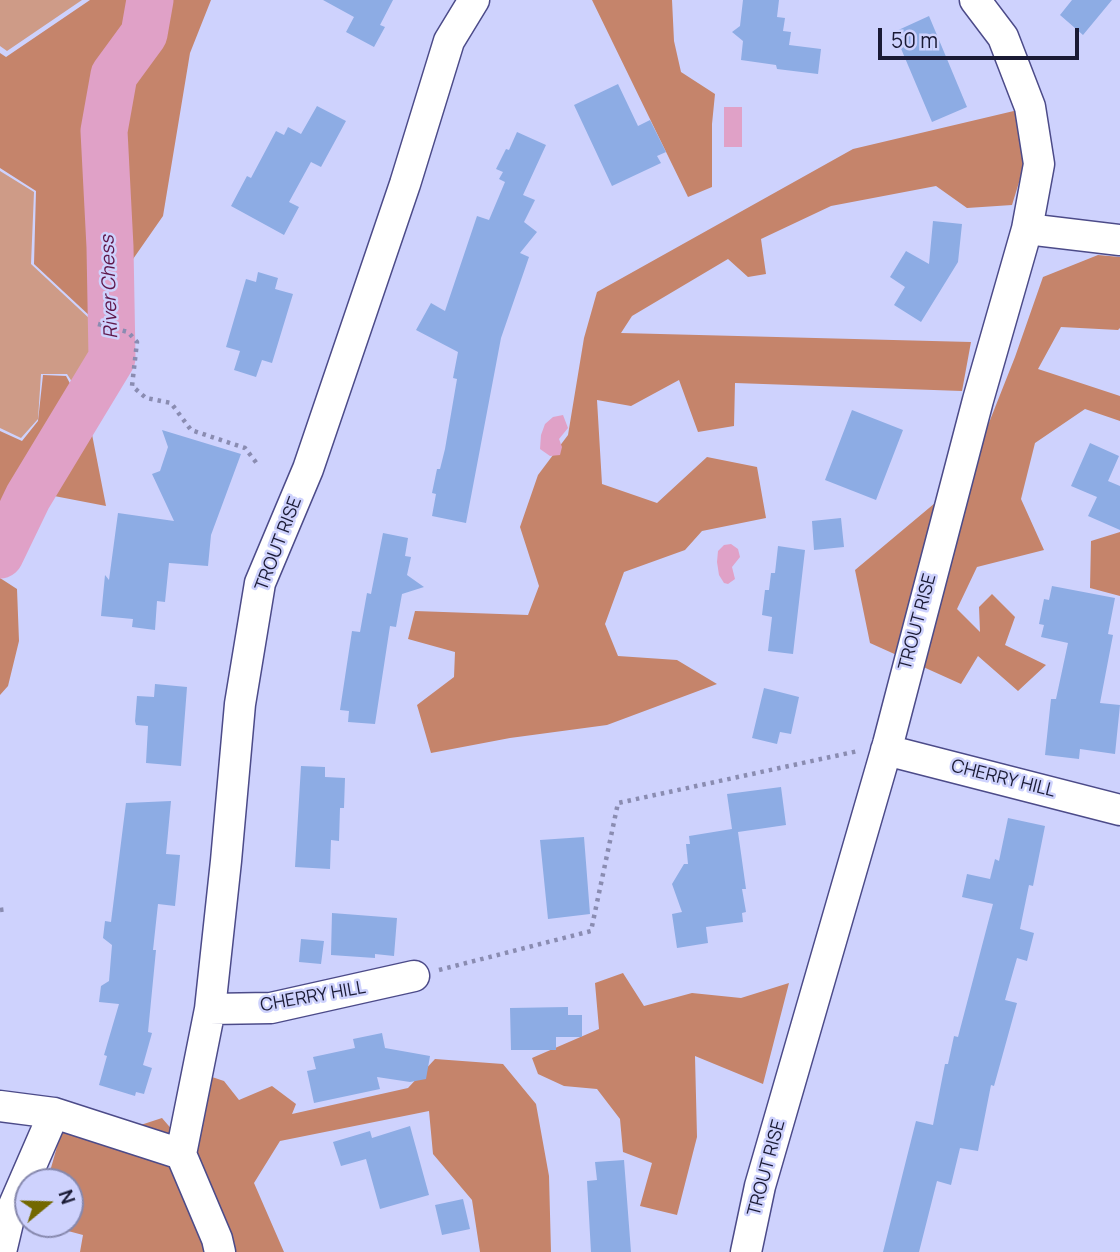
<!DOCTYPE html>
<style>
body{margin:0}
#map{position:relative;width:1120px;height:1252px;overflow:hidden;background:#ced2fd;font-family:Manrope,sans-serif}
canvas{display:block}
.north{position:absolute;left:14px;top:1168px;width:70px;height:70px;box-sizing:border-box;background:#ced2fd;border:2px solid #8688ad;border-radius:50%;rotate:71deg;font-size:19px;font-weight:700;line-height:28px;text-align:center;color:#1a1a34}
.north::after{content:'';display:block;margin:auto;width:24px;height:32px;background:#736800;clip-path:polygon(50% 0,100% 100%,50% 72%,0 100%)}
.scale{position:absolute;left:878px;top:28px;width:201px;height:32px;box-sizing:border-box;border:4px solid #1a1a34;border-top:0;padding-left:9px;font-size:21px;line-height:24px;white-space:nowrap;color:#1a1a34;-webkit-text-stroke:5px #ced2fd;paint-order:stroke}
</style>
<div id="map">
<canvas width="1120" height="1252"></canvas>
<div class="north">N</div>
<div class="scale">50 m</div>
</div>
<script>
const context = document.querySelector('canvas').getContext('2d');
context.lineJoin = 'round';
function paint(path, color) { context.fillStyle = color; context.fill(path, 'evenodd'); }
const poly = rows => new Path2D(rows.map(r => 'M' + r).join(''));
function trace(path, color, width, dash) { context.strokeStyle = color; context.lineWidth = width; context.lineCap = dash ? 'butt' : 'round'; context.setLineDash(dash || []); context.stroke(path); }
function drawText(font, color, halo, rows, align = 'center') {
  context.font = font + ' Manrope,sans-serif'; context.lineWidth = 5; context.setLineDash([]); context.textBaseline = 'middle'; context.strokeStyle = halo; context.fillStyle = color; for (const [text, x, y, turn = 0] of rows) {
    context.save(); context.translate(x, y); context.rotate((+turn || 0) * Math.PI / 180); context.textAlign = isNaN(turn) ? turn : align; if (halo) context.strokeText(text, 0, 0); context.fillText(text, 0, 0); context.restore();
  }
}
paint(poly([
 [0,0,82,0,7,51,0,46],
 [0,171,34,192,31,264,91,320,107,320,108,339,76,388,67,374,41,374,38,419,21,438,0,428]
]), '#ce9b87');
paint(poly([
 [90,0,211,0,190,53,163,216,92,318,34,264,36,191,0,168,0,53,6,57],
 [592,0,672,0,674,41,681,72,715,94,712,124,712,187,688,197],
 [1018,110,1025,163,1012,205,967,208,936,186,831,206,761,239,766,274,748,277,728,259,632,316,621,333,971,342,962,391,735,383,734,426,698,432,679,380,631,406,597,400,602,484,657,503,707,457,757,467,766,518,702,531,685,550,624,572,605,624,618,656,677,660,717,684,607,725,510,738,431,753,417,705,454,677,455,652,408,639,415,611,528,615,539,586,520,527,538,475,568,435,584,338,597,292,853,149],
 [1098,255,1120,257,1120,328,1118,330,1061,327,1038,369,1120,396,1120,421,1085,409,1035,443,1021,499,1044,550,977,567,957,609,980,632,979,607,992,594,1015,617,1005,645,1046,665,1018,691,978,656,961,684,870,643,855,570,935,503,979,448,1015,357,1043,277],
 [43,375,66,376,89,419,106,506,49,495,28,545,0,532,0,431,22,441,38,421],
 [1120,532,1120,596,1090,588,1091,541],
 [0,578,17,589,19,641,8,686,0,695],
 [623,973,644,1006,692,993,741,998,789,983,763,1084,695,1056,697,1137,677,1215,640,1206,652,1163,623,1152,620,1119,597,1089,564,1086,538,1074,532,1058,599,1029,595,983],
 [435,1059,503,1064,536,1104,549,1176,551,1252,480,1252,472,1200,433,1154,429,1111,280,1141,254,1183,284,1252,80,1252,83,1235,42,1224,70,1224,70,1182,47,1182,62,1129,101,1138,162,1118,192,1153,206,1075,224,1081,239,1100,272,1086,296,1104,292,1114,408,1088]
]), '#c5846b');
paint(poly([
 [724,107,742,107,742,147,724,147],
 [563,415,568,428,559,439,562,447,560,455,550,456,540,449,541,435,545,424,553,417],
 [731,544,738,549,740,557,732,567,735,579,728,584,724,583,719,575,717,562,718,551,724,545]
]), '#e0a1c7');
trace(poly([
 [0,555,28,497,112,358,110,247,104,131,114,75,144,34,150,0]
]), '#e0a1c7', 47);
paint(poly([
 [323,0,393,0,380,25,385,27,374,47,346,32,354,17],
 [743,0,779,0,777,17,785,18,783,31,791,32,789,45,821,49,818,74,777,69,776,65,741,60,743,41,732,32,740,26],
 [1072,0,1112,0,1083,35,1060,15],
 [929,16,967,107,932,122,894,32],
 [618,84,638,126,650,120,666,152,657,156,661,163,612,186,574,105],
 [317,106,346,121,321,167,311,162,289,202,299,207,284,235,231,206,247,176,251,178,276,131,284,135,288,127,301,134],
 [517,132,546,145,523,195,535,200,524,222,537,232,520,253,529,257,501,338,466,523,432,516,436,494,432,493,437,469,440,469,445,449,457,379,453,378,458,352,416,330,431,303,445,311,477,216,489,220,505,182,499,179,503,172,496,169,506,149,509,150],
 [933,221,962,224,958,262,921,322,894,305,905,287,890,277,906,251,929,264],
 [258,272,278,278,275,289,293,294,272,363,262,360,256,377,234,370,240,351,226,347,246,279,256,282],
 [852,410,903,430,876,500,825,480],
 [162,430,241,454,211,535,208,566,169,563,165,602,157,601,155,630,132,627,133,619,101,616,105,575,109,580,118,513,174,521,152,474,160,471,168,447],
 [1090,443,1119,456,1108,481,1120,486,1120,530,1088,516,1097,497,1071,486],
 [841,518,844,547,814,550,812,521],
 [383,533,408,538,405,556,411,557,407,575,424,587,402,594,396,627,390,626,375,724,348,722,349,711,340,710,352,631,360,632,367,593,371,594],
 [778,546,805,550,793,654,768,651,772,617,762,615,765,590,769,590,771,573,775,573],
 [1052,586,1115,598,1108,634,1113,635,1100,703,1120,705,1115,754,1080,749,1079,759,1045,755,1051,699,1056,699,1068,643,1041,637,1044,625,1039,624,1044,599,1049,600],
 [155,684,187,687,181,766,146,763,148,726,136,725,135,721,137,696,154,697],
 [764,688,799,697,791,734,780,732,777,744,752,738],
 [301,766,325,767,325,777,345,778,344,808,340,808,339,841,331,840,330,869,295,867],
 [781,787,786,825,738,832,746,889,742,889,746,912,742,913,743,922,706,927,708,943,677,948,672,914,682,912,672,884,684,864,688,864,686,844,690,844,689,836,732,829,727,794],
 [171,801,166,854,180,855,175,906,158,904,153,950,156,950,148,1032,152,1033,143,1065,152,1068,144,1094,136,1092,135,1096,99,1085,107,1056,104,1055,119,1004,99,1002,101,986,109,981,112,945,103,938,105,921,111,922,126,803],
 [1008,818,1045,826,1033,886,1029,885,1020,929,1034,933,1027,961,1017,958,1005,1000,1017,1003,994,1086,991,1085,978,1151,960,1148,951,1185,937,1181,919,1252,883,1252,916,1121,933,1125,945,1064,948,1064,954,1036,958,1037,993,904,962,897,967,874,990,879,995,859,999,861],
 [584,837,590,914,548,919,540,840],
 [332,913,397,918,394,956,375,954,375,958,331,955],
 [301,939,324,941,321,964,299,962],
 [568,1007,568,1015,582,1015,582,1037,556,1037,556,1050,511,1050,510,1008],
 [382,1033,385,1048,430,1056,426,1079,410,1082,377,1077,380,1089,314,1103,307,1071,316,1069,313,1057,355,1048,353,1039],
 [410,1126,429,1195,380,1209,366,1159,341,1166,333,1142,370,1131,372,1138],
 [624,1160,631,1252,591,1252,587,1181,597,1180,595,1162],
 [463,1199,470,1229,442,1235,435,1205]
]), '#8dace4');
const minor = poly([
 [1027,229,1120,240],
 [886,750,1120,810],
 [210,1009,271,1008,414,976],
 [0,1106,54,1113,181,1154,217,1239,220,1252],
 [181,1154,210,1009,226,861,240,704,260,583,308,469,405,184,449,41,474,0],
 [1,1252,10,1214,54,1113],
 [746,1252,760,1186,888,744,978,400,1027,229,1039,164,1030,107,1003,37,975,0]
]);
trace(minor, '#4c4b89', 33);
trace(poly([
 [98,324,128,332,137,342,132,386,146,398,171,403,191,430,245,448,258,465],
 [0,910,8,909],
 [439,970,591,931,618,803,858,751]
]), '#8a8cb1', 4.5, [3.5, 5]);
trace(minor, '#fff', 30);
drawText('18px', '#1a1a34', '#ced2fd', [
 ["TROUT RISE",279,544,-69],
 ["TROUT RISE",918,622,-75],
 ["CHERRY HILL",1003,779,14],
 ["CHERRY HILL",313,997,-10],
 ["TROUT RISE",767,1168,-75]
]);
drawText('italic 19px', '#5f174a', '#ced2fd', [
 ["River Chess",110,287,-92]
]);
</script>
